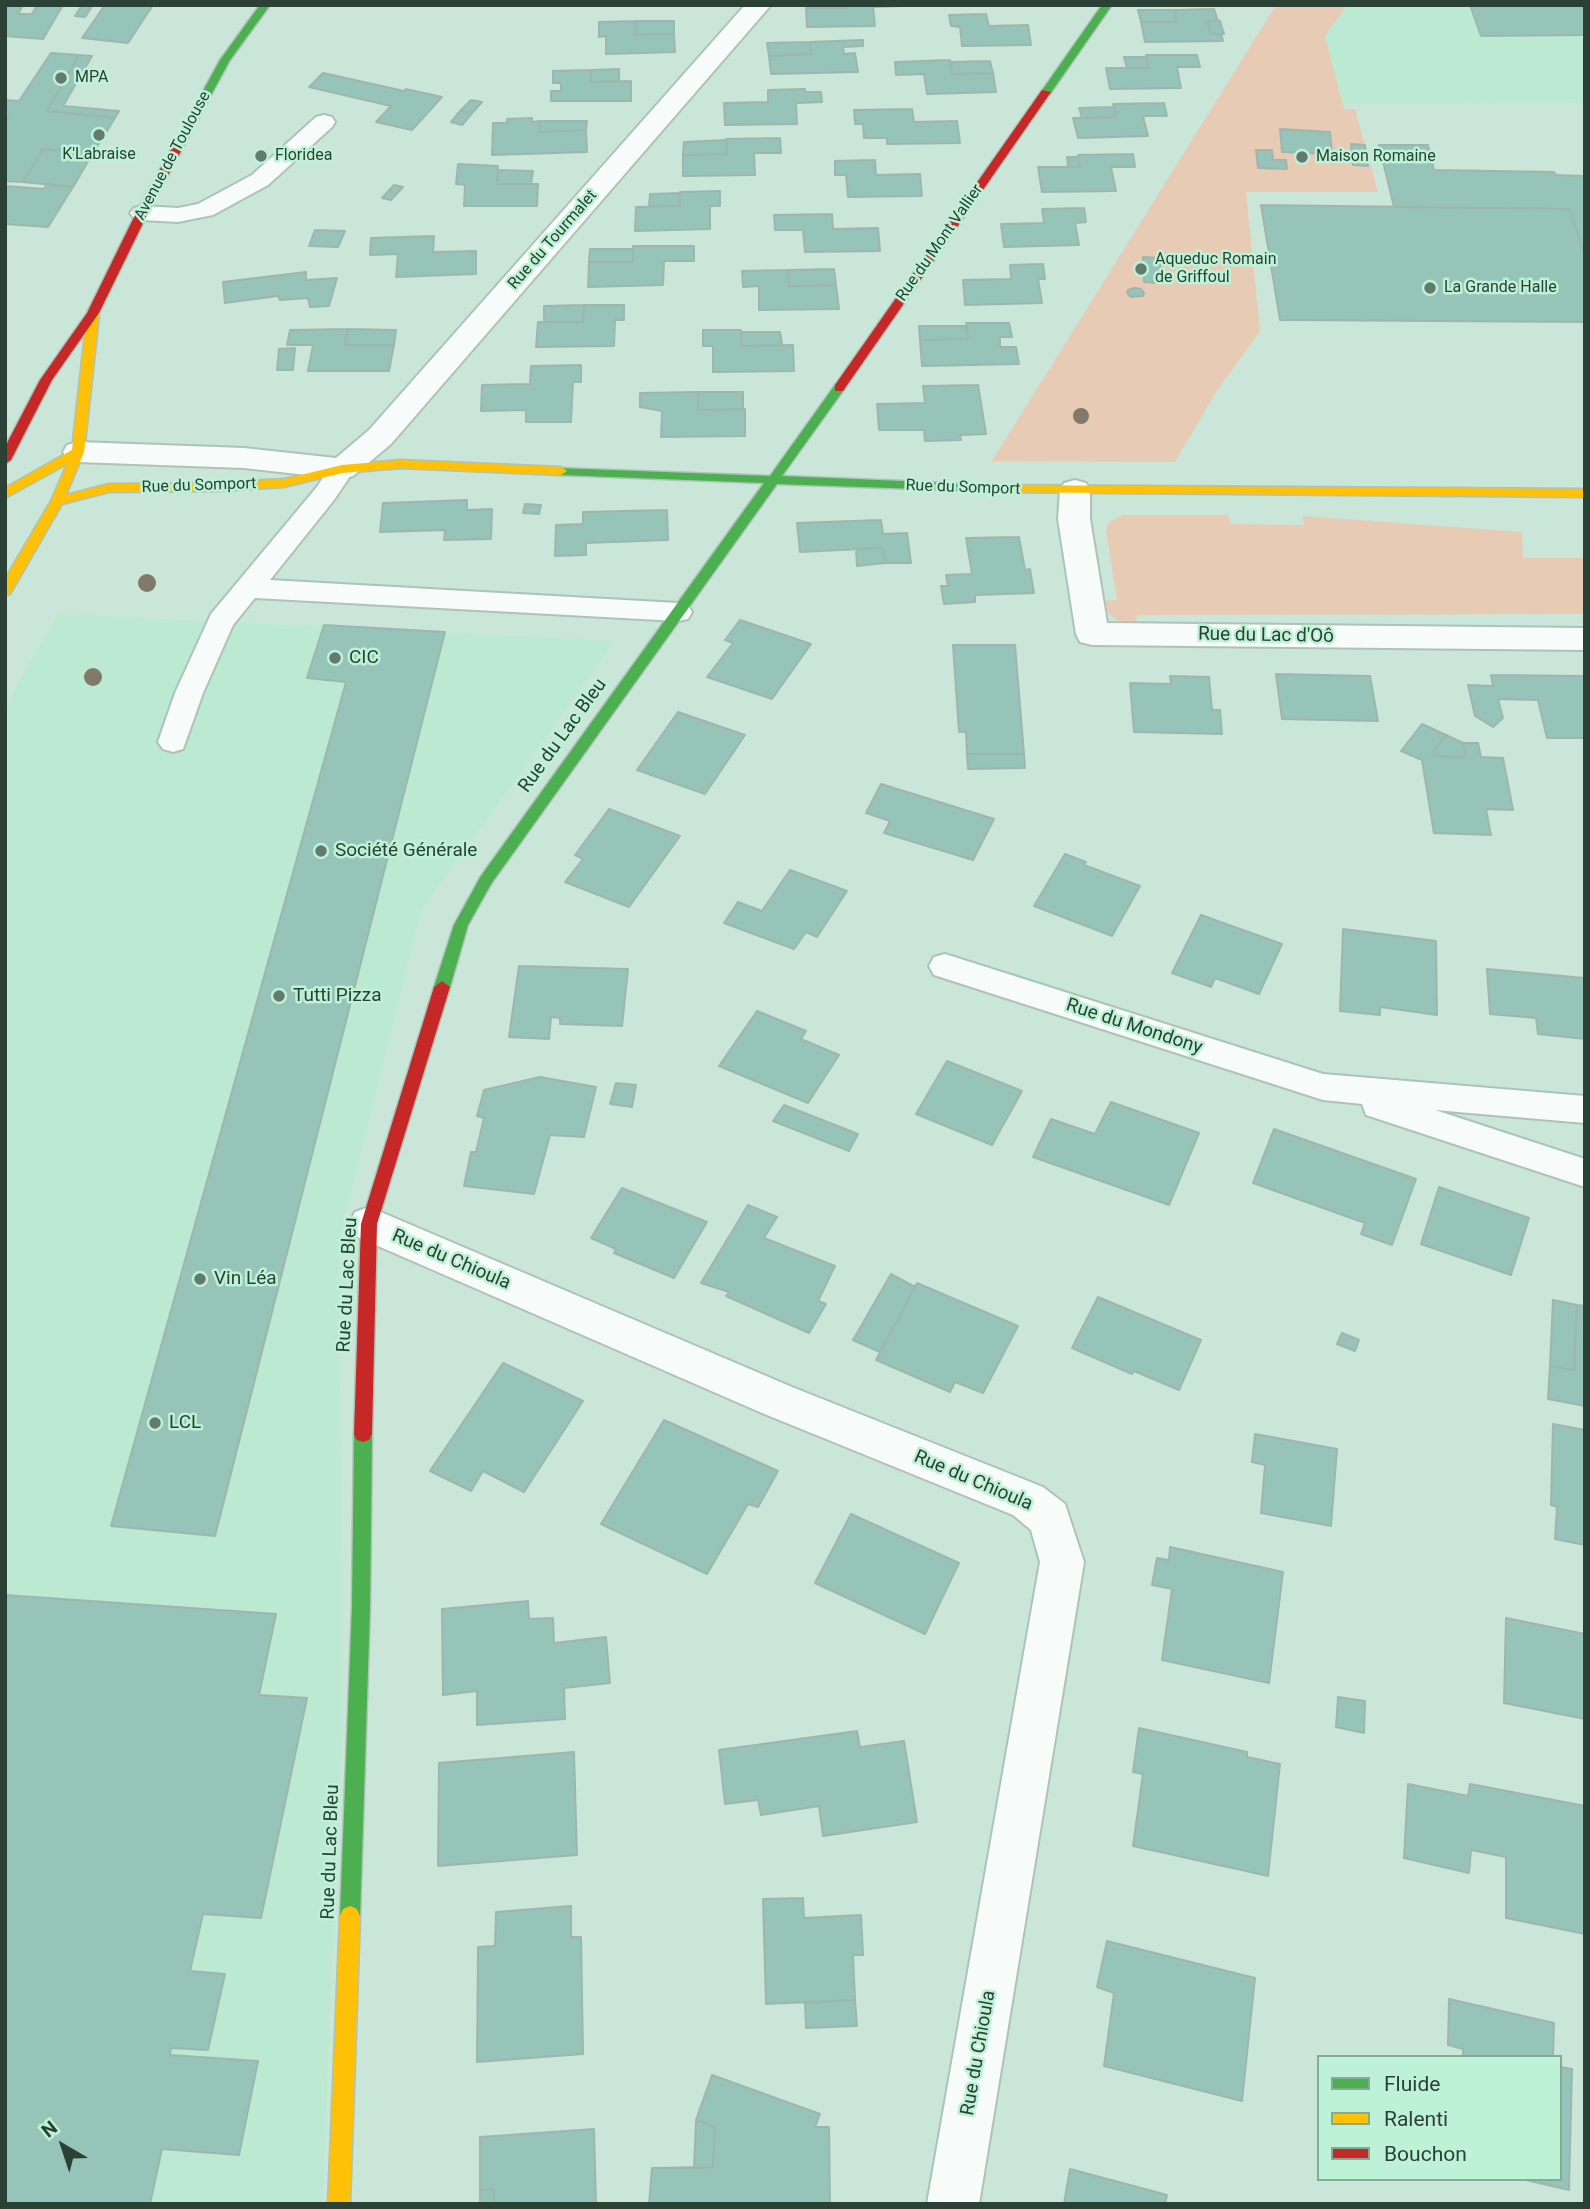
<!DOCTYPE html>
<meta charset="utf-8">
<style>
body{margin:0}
#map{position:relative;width:1590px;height:2209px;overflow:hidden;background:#cae6d8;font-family:Roboto,sans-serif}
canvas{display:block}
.frame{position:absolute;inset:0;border:7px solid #2c4136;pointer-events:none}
.legend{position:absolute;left:1317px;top:2055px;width:245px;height:126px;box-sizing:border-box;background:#bef2d7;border:2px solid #84ab97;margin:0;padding:9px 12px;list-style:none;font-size:21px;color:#2c4136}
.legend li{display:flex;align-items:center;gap:14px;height:35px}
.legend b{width:35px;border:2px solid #84ab97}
.north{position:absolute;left:28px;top:2111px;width:70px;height:70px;-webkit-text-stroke:5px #bef2d7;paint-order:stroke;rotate:321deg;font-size:19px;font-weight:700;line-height:28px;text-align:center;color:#2c4136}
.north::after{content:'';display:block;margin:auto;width:24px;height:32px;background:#2c4136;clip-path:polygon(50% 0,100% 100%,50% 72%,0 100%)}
</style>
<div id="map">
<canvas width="1590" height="2209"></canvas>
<div class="frame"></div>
<ul class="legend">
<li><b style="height:9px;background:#4caf50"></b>Fluide</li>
<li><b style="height:9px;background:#ffc107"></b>Ralenti</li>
<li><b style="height:9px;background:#c62828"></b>Bouchon</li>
</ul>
<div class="north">N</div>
</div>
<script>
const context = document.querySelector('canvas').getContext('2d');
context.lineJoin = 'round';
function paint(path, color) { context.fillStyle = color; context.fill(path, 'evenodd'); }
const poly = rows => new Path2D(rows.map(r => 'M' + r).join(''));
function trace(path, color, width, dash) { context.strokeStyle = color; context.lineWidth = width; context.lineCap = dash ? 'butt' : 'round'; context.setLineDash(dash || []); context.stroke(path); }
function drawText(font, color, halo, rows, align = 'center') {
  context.font = font + ' Roboto,sans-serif'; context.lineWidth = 5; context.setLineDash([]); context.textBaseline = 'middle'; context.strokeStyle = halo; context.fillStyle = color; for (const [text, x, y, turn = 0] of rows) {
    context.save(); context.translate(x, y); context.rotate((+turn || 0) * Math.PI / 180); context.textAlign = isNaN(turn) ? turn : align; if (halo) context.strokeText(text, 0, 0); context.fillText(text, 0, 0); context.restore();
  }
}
paint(poly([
 [1347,5,1585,5,1585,103,1343,104,1325,36],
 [58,614,615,641,421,910,339,1240,342,1716,322,2204,5,2204,5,712,16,687]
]), '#bbe9d1');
paint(poly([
 [1276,5,1347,5,1325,36,1344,109,1355,109,1378,192,1246,192,1260,331,1216,392,1175,462,992,461],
 [1122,515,1228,515,1231,524,1304,525,1303,516,1522,532,1523,558,1585,558,1585,614,1137,615,1136,625,1119,621,1107,613,1103,601,1117,600,1106,530,1109,522]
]), '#e7cbb5');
const building = poly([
 [5,5,23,5,18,14,32,14,37,5,63,5,43,39,5,36,5,5],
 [82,5,93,5,85,17,75,16,82,5],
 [105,5,153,5,128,43,82,38,105,5],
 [846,5,901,5,902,6,873,7,875,26,807,27,806,8,846,8,846,5],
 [1470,5,1585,5,1585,35,1481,36,1470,5],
 [1214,9,1218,21,1207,21,1211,34,1221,34,1223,41,1145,42,1141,22,1176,22,1175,10,1214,9],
 [1138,10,1175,10,1176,22,1141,22,1138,10],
 [986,14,989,26,1028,25,1031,45,962,46,960,27,951,26,949,15,986,14],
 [636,21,674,21,674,34,635,35,636,21],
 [636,21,635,35,674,34,675,52,606,54,606,36,599,37,599,22,636,21],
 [1207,21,1220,21,1224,34,1211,34,1207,21],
 [863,40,863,46,843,47,844,54,855,53,858,72,771,74,769,56,811,54,810,42,863,40],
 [810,42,811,54,769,56,767,43,810,42],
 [51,53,79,55,47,111,115,118,93,153,43,149,23,182,5,181,5,122,8,118,5,118,5,100,19,101,51,53],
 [79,55,92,56,63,106,119,111,115,118,47,111,79,55],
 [1146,55,1197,55,1200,67,1177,67,1181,88,1110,89,1106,68,1148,68,1146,55],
 [1124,57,1147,57,1148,68,1127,68,1124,57],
 [950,60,952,74,993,73,996,92,927,94,924,74,896,75,895,62,950,60],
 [990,61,993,73,952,74,951,62,990,61],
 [619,69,619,81,591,82,591,70,619,69],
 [591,70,591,82,631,81,631,101,551,101,551,91,561,91,561,83,553,83,553,71,591,70],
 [323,73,404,91,406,89,442,97,412,130,376,122,391,106,309,87,323,73],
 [805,89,805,92,821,92,822,102,796,103,797,124,725,125,724,103,768,102,768,90,805,89],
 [471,100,482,102,473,112,460,111,471,100],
 [1164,103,1167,116,1143,116,1148,136,1078,138,1073,118,1116,117,1113,104,1164,103],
 [1114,107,1116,117,1082,118,1079,108,1114,107],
 [912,109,914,122,957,121,960,143,887,144,887,138,864,138,863,124,855,124,854,110,912,109],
 [460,111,473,112,462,125,451,122,460,111],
 [532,118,532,122,540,121,540,132,586,130,587,152,492,155,493,123,507,123,507,119,532,118],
 [540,121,587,121,586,130,540,132,540,121],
 [1280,129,1330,132,1332,154,1282,152,1280,129],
 [780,138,781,153,754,153,755,175,683,176,683,155,727,154,726,139,780,138],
 [726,140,727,154,683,155,684,142,726,140],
 [1351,144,1365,145,1368,166,1353,165,1351,144],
 [1379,145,1428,145,1434,170,1554,172,1556,175,1585,176,1585,255,1569,209,1394,207,1379,145],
 [43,149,93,153,73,187,23,182,43,149],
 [1256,150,1272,150,1273,160,1286,160,1287,169,1258,168,1256,150],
 [1133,154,1135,167,1111,167,1116,191,1042,192,1038,167,1080,167,1078,155,1133,154],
 [1067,157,1078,157,1080,167,1068,167,1067,157],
 [875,160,876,175,920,174,922,196,848,197,846,175,835,175,835,161,875,160],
 [458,164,498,166,497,184,538,184,537,206,464,206,465,185,456,184,458,164],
 [498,170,533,171,531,184,497,184,498,170],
 [47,184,73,187,48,227,5,224,5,186,44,189,47,184],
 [394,185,403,187,391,200,382,198,394,185],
 [720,191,720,206,710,206,710,229,635,231,636,207,680,206,680,192,720,191],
 [679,193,680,206,649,206,650,194,679,193],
 [1261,205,1569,209,1585,255,1585,322,1280,320,1261,205],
 [1084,208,1086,222,1075,223,1079,245,1004,247,1001,224,1044,223,1042,209,1084,208],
 [832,214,833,229,878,228,880,251,805,252,803,230,775,230,774,215,832,214],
 [315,230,345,231,338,247,309,246,315,230],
 [434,236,433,252,476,251,476,274,396,277,398,254,370,255,371,238,434,236],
 [633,246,694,246,694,261,664,261,663,285,588,287,589,262,633,262,633,246],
 [590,249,633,249,633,262,589,262,590,249],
 [1143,257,1160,258,1161,283,1144,282,1143,257],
 [1043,264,1045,279,1038,279,1042,303,965,305,963,280,1011,279,1010,265,1043,264],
 [834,269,836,285,789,286,788,270,834,269],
 [788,270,789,286,836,285,839,309,759,310,759,286,743,287,742,271,788,270],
 [306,272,306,280,337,278,329,306,310,307,308,298,280,300,278,296,225,303,223,282,306,272],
 [1134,288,1141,289,1144,293,1143,296,1131,297,1127,293,1128,290,1134,288],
 [584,305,583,322,544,322,544,306,584,305],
 [584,305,624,305,624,320,615,320,614,346,536,347,538,322,583,322,584,305],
 [966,323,1009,323,1012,337,1000,337,1000,347,1016,347,1019,364,922,366,920,340,968,339,966,323],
 [919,326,967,326,968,339,920,340,919,326],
 [348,329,396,330,394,345,345,345,348,329],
 [348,329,345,345,394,345,389,371,308,371,313,345,287,345,290,330,348,329],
 [703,330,741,330,741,346,793,345,794,371,713,372,713,346,703,346,703,330],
 [741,332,780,332,782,345,741,346,741,332],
 [295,348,293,370,277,370,279,349,295,348],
 [581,365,581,382,573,382,571,422,526,422,526,410,481,411,482,385,530,384,531,366,581,365],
 [978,385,986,434,960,435,961,440,925,441,924,430,879,430,877,404,925,403,923,386,978,385],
 [698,392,698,410,745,409,745,436,661,437,662,411,640,407,640,393,698,392],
 [698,392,743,392,743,409,698,410,698,392],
 [467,500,467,510,492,509,491,539,444,540,445,530,380,532,383,503,467,500],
 [525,504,541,505,539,514,523,513,525,504],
 [667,510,668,540,586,543,586,555,555,556,556,525,583,524,583,512,667,510],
 [881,520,883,534,907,533,911,563,885,563,882,548,800,552,797,523,881,520],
 [1019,537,1025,570,1030,569,1034,593,975,595,975,602,944,604,941,586,948,586,946,575,972,574,966,538,1019,537],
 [882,548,885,563,857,566,856,549,882,548],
 [740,620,811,644,772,699,707,677,733,643,725,640,740,620],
 [324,625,445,632,215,1536,111,1526,346,682,307,678,324,625],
 [953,645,1015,645,1024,754,967,754,966,732,959,732,953,645],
 [1276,674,1370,676,1378,721,1282,719,1276,674],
 [1491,675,1585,676,1585,738,1547,738,1538,700,1498,699,1503,718,1493,727,1475,716,1468,685,1493,686,1491,675],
 [1170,676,1209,677,1212,710,1220,710,1222,734,1134,732,1130,683,1171,684,1170,676],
 [678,712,745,735,705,794,637,770,678,712],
 [1422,724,1446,735,1432,753,1433,756,1465,757,1463,743,1478,743,1481,757,1503,758,1513,810,1486,809,1491,835,1434,833,1422,760,1401,751,1422,724],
 [1446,735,1463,743,1465,757,1433,756,1432,753,1446,735],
 [967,754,1024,754,1025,768,968,769,967,754],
 [881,784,994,819,973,860,884,833,890,821,866,813,881,784],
 [609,809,680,836,629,907,565,882,583,859,575,855,609,809],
 [1065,854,1086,862,1084,865,1140,886,1112,936,1034,906,1065,854],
 [790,870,847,891,817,937,806,932,794,949,724,923,738,902,762,911,790,870],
 [1201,915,1282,944,1259,994,1215,978,1211,987,1172,973,1201,915],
 [1343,929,1436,941,1437,1015,1380,1007,1380,1015,1340,1011,1343,929],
 [519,966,628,969,622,1026,560,1024,560,1018,551,1017,549,1039,509,1037,519,966],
 [1487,969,1584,978,1585,1039,1538,1034,1536,1018,1490,1014,1487,969],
 [757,1011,806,1031,801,1039,839,1055,808,1103,719,1066,757,1011],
 [947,1061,1022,1091,992,1145,916,1114,947,1061],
 [540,1077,596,1087,584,1137,550,1135,534,1194,464,1186,471,1152,476,1152,484,1118,477,1116,484,1090,540,1077],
 [616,1083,636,1085,632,1107,610,1104,616,1083],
 [1111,1102,1199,1133,1169,1205,1033,1157,1051,1119,1095,1134,1111,1102],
 [784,1105,858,1134,849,1151,773,1121,784,1105],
 [1274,1129,1416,1179,1392,1245,1361,1234,1365,1223,1253,1183,1274,1129],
 [1439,1187,1529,1218,1511,1275,1421,1244,1439,1187],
 [622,1188,707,1222,674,1278,614,1253,616,1249,591,1238,622,1188],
 [748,1205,777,1217,764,1238,835,1266,818,1301,826,1304,809,1333,726,1296,729,1292,701,1283,748,1205],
 [891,1274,915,1287,880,1352,853,1340,891,1274],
 [917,1283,1018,1326,983,1393,955,1382,950,1392,876,1360,917,1283],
 [1098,1297,1201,1340,1179,1390,1134,1371,1132,1374,1072,1348,1098,1297],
 [1553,1300,1577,1305,1574,1370,1550,1366,1553,1300],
 [1577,1305,1585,1306,1585,1406,1548,1399,1550,1366,1574,1370,1577,1305],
 [1342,1333,1359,1340,1355,1351,1337,1344,1342,1333],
 [503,1363,583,1401,524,1492,483,1471,471,1491,430,1471,503,1363],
 [664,1420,778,1471,758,1507,748,1504,707,1574,601,1524,664,1420],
 [1553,1424,1585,1430,1585,1545,1555,1539,1557,1507,1551,1505,1553,1424],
 [1255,1434,1337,1449,1331,1526,1261,1513,1265,1465,1252,1462,1255,1434],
 [851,1514,959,1563,925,1634,815,1583,851,1514],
 [1170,1547,1283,1572,1269,1683,1162,1660,1172,1589,1152,1585,1157,1558,1169,1560,1170,1547],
 [5,1595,276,1614,259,1695,307,1698,261,1918,203,1914,190,1971,225,1974,208,2050,171,2048,170,2055,258,2061,239,2155,162,2149,150,2204,5,2204,5,1595],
 [528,1601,529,1619,553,1618,554,1643,606,1637,610,1683,564,1688,565,1719,477,1725,477,1691,443,1695,442,1609,528,1601],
 [1506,1618,1585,1634,1585,1719,1504,1703,1506,1618],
 [1338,1697,1365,1701,1364,1733,1336,1727,1338,1697],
 [1139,1728,1247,1752,1247,1757,1280,1764,1268,1876,1133,1846,1143,1774,1133,1772,1139,1728],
 [857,1731,860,1747,904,1741,917,1822,823,1836,819,1806,761,1815,758,1800,725,1804,719,1750,857,1731],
 [574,1752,577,1855,438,1866,439,1763,574,1752],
 [1408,1784,1468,1796,1470,1784,1585,1806,1585,1934,1506,1918,1506,1857,1471,1850,1469,1873,1404,1858,1408,1784],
 [803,1898,804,1918,861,1915,863,1955,853,1955,855,2000,766,2004,763,1899,803,1898],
 [571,1906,571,1937,581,1937,583,2054,477,2062,478,1947,495,1946,496,1912,571,1906],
 [1107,1941,1255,1978,1242,2101,1104,2066,1114,1993,1097,1987,1107,1941],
 [1449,1999,1554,2023,1553,2057,1463,2057,1463,2049,1448,2045,1449,1999],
 [855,2000,857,2026,806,2028,805,2003,855,2000],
 [1560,2067,1572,2069,1569,2190,1522,2179,1560,2179,1560,2067],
 [712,2075,820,2114,815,2127,829,2127,830,2204,649,2204,652,2168,713,2167,715,2127,696,2120,712,2075],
 [696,2120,715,2127,713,2167,694,2168,696,2120],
 [594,2129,596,2204,494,2204,494,2189,480,2190,480,2137,594,2129],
 [1070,2169,1167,2195,1165,2204,1064,2204,1070,2169],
 [494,2189,494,2204,480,2204,480,2190,494,2189]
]);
paint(building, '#96c4b9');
trace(building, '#9eb6ae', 2);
const lane = poly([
 [324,115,332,117,335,122,332,127,268,185,213,215,178,222,142,220,134,218,130,213,134,208,142,206,178,208,198,204,252,175,316,117,324,115],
 [342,461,351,463,355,469,334,500,270,580,678,603,688,605,692,612,688,619,678,621,255,598,233,625,203,693,183,749,173,752,163,749,158,742,175,693,211,614,316,488,333,463,342,461],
 [945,954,1323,1074,1585,1096,1585,1123,1435,1110,1585,1159,1585,1187,1366,1115,1362,1104,1323,1100,934,975,929,966,934,957,945,954]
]);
const street = poly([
 [745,5,771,5,391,444,353,476,342,479,244,468,78,462,67,459,63,452,67,445,78,442,244,448,336,458,369,430,745,5],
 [1075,480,1086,483,1090,490,1090,519,1107,623,1585,628,1585,650,1092,645,1080,642,1076,634,1058,519,1060,490,1064,483,1075,480],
 [369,1207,792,1387,1043,1487,1065,1504,1084,1562,979,2204,927,2204,1040,1562,1031,1530,1013,1515,762,1413,355,1236,349,1224,355,1212,369,1207]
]);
const fast = poly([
 [260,5,270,5,230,60,205,106,197,106,196,104,220,60,260,5],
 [1102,5,1112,5,1050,94,1042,94,1041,92,1102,5],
 [839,384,845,388,782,476,998,485,1002,486,1002,492,777,484,491,884,468,925,450,987,447,991,437,991,434,987,454,925,481,876,764,483,561,475,557,474,557,468,770,476,835,385,839,384],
 [363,1426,369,1428,372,1434,370,1607,360,1916,357,1923,350,1926,343,1923,340,1916,352,1607,354,1434,357,1428,363,1426]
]);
const slow = poly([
 [93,311,99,315,84,452,66,495,109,484,219,483,284,479,342,465,400,460,561,467,567,471,561,475,400,468,342,473,284,487,219,491,109,492,62,504,10,594,5,595,5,579,51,501,67,464,5,498,5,488,72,450,87,315,93,311],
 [998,485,1585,489,1585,497,994,492,994,486,998,485],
 [350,1906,357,1909,360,1916,350,2204,328,2204,340,1916,343,1909,350,1906]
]);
const jam = poly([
 [1042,90,1051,92,843,391,835,391,835,385,1042,90],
 [201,101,206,104,148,213,99,313,52,380,11,460,5,464,5,447,40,380,87,313,136,213,196,104,201,101],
 [442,981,450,987,377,1224,372,1434,369,1440,363,1442,357,1440,354,1434,361,1224,434,987,442,981]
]);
trace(lane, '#adc3b8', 4);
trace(street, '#adc3b8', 4);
trace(fast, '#adc3b8', 3);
trace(slow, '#adc3b8', 3);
trace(jam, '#adc3b8', 3);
paint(lane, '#f7fbf9');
paint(street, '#f7fbf9');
paint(fast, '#4caf50');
paint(slow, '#ffc107');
paint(jam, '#c62828');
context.fillStyle = '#817969';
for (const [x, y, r] of [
 [1081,416,8],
 [147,583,9],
 [93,677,9]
]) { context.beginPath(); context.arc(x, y, r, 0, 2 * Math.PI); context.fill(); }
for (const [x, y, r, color] of [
 [61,78,7,"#637b6f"],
 [99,135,7,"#637b6f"],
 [261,156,7,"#637b6f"],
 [1302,157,7,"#637b6f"],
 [1141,269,7,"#637b6f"],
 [1430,288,7,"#637b6f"],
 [335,658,7,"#637b6f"],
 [321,851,7,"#637b6f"],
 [279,996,7,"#637b6f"],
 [200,1279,7,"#637b6f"],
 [155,1423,7,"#637b6f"]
]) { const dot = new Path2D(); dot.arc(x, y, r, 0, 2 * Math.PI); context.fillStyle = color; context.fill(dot); trace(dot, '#bef2d7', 2.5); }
drawText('16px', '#2c4136', '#bef2d7', [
 ["MPA",75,78],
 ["K'Labraise",99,155,"center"],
 ["Floridea",275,156],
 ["Maison Romaine",1316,157],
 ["Aqueduc Romain",1155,260],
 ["de Griffoul",1155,278],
 ["La Grande Halle",1444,288]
], 'left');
drawText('16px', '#2c4136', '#bef2d7', [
 ["Avenue de Toulouse",173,156,-62],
 ["Rue du Tourmalet",553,240,-49],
 ["Rue du Mont Vallier",940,243,-55],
 ["Rue du Somport",199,486,-2],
 ["Rue du Somport",963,488,2]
]);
drawText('19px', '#2c4136', '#bef2d7', [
 ["Rue du Lac d'Oô",1266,636,1],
 ["Rue du Lac Bleu",563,736,-54],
 ["Rue du Mondony",1134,1027,18],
 ["Rue du Chioula",451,1260,23],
 ["Rue du Lac Bleu",348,1285,-87],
 ["Rue du Chioula",973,1481,23],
 ["Rue du Lac Bleu",331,1852,-88],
 ["Rue du Chioula",979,2053,-80]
]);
drawText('19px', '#2c4136', '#bef2d7', [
 ["CIC",349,658],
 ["Société Générale",335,851],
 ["Tutti Pizza",293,996],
 ["Vin Léa",214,1279],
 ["LCL",169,1423]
], 'left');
</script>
